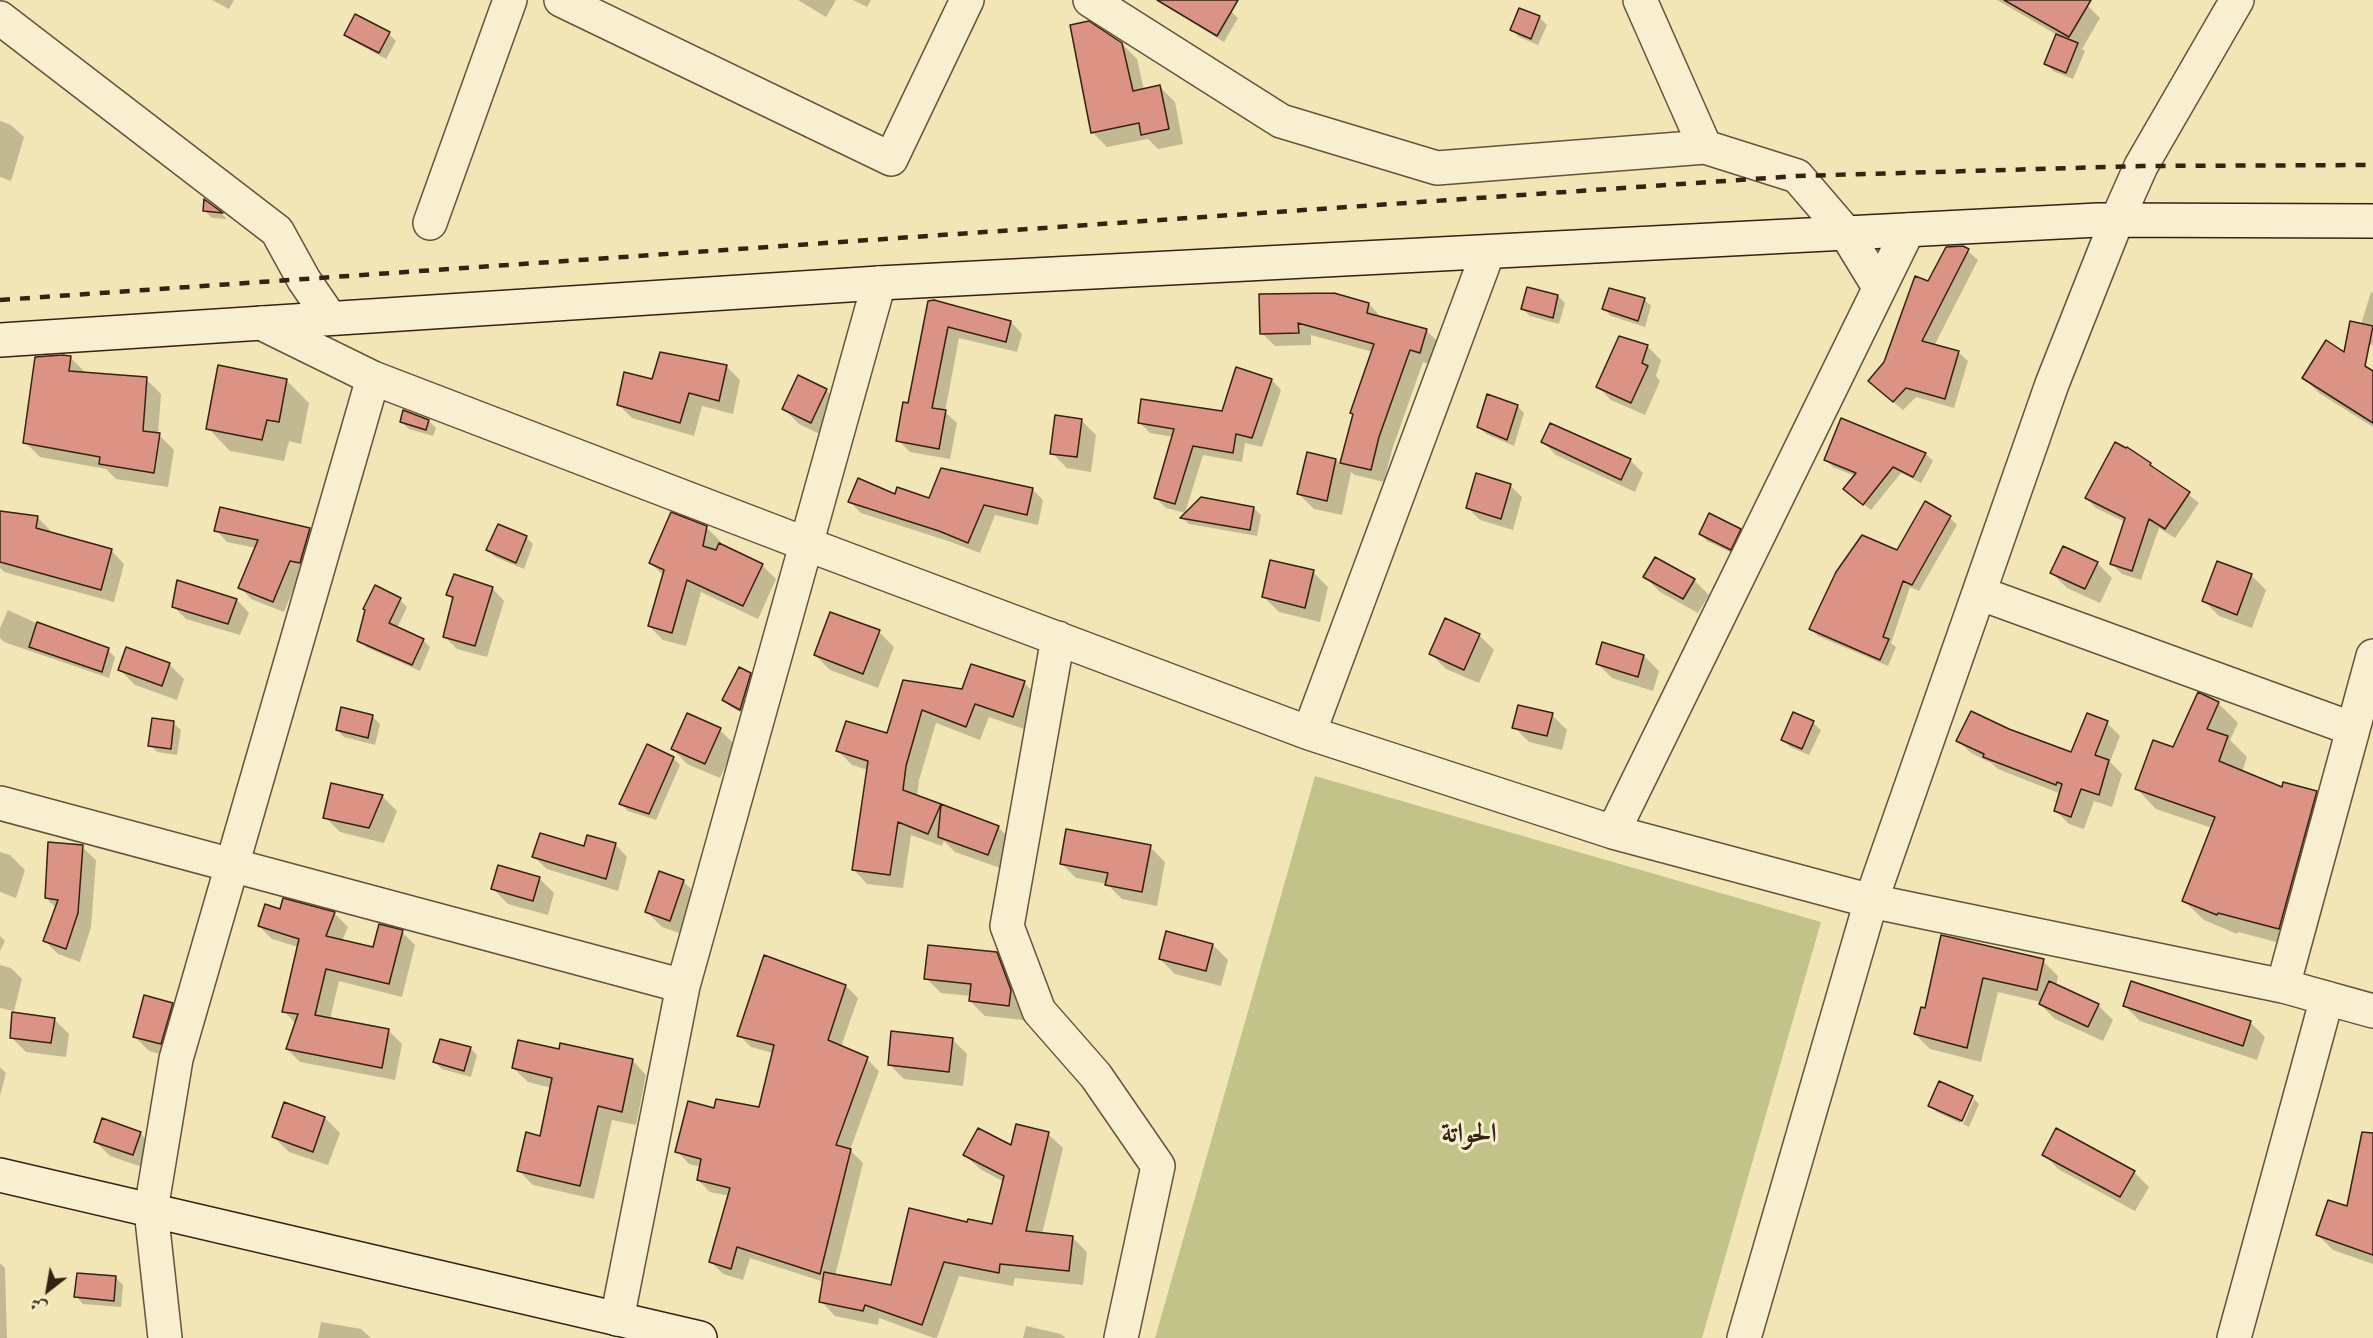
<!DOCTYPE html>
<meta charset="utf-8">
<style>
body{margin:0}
#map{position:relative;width:2373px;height:1338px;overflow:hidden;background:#f3e6b6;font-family:"IM FELL Great Primer",Amiri,serif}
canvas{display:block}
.north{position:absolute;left:18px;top:1260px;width:60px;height:60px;-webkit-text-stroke:4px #f7efd0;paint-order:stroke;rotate:211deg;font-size:16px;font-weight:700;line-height:24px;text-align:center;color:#362112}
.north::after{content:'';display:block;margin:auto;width:21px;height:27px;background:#362112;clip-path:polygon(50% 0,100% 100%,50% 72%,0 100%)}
</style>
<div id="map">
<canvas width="2373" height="1338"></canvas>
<div class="north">ش</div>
</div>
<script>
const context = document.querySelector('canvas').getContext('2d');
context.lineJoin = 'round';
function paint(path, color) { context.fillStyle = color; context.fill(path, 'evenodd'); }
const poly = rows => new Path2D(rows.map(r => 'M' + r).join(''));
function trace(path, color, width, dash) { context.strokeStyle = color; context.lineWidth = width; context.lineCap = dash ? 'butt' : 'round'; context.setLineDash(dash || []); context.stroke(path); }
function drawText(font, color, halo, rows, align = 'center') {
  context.font = font + ' "IM FELL Great Primer",Amiri,serif'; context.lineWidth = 6; context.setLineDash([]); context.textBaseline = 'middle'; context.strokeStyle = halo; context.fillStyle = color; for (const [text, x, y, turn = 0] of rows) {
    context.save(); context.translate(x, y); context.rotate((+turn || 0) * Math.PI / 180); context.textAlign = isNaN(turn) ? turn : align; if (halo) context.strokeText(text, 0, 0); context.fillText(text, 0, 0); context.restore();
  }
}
paint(poly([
 [1315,776,1821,922,1702,1338,1155,1338]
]), '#c2c389');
paint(poly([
 [212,0,234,0,229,9],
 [798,0,836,0,826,17],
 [853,0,871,0,867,7],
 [1156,0,1212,0,1231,11,1238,18,1224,42],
 [1997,0,2078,0,2087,5,2100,18,2082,49,2085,51,2073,79,2053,71,2046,63,2057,35],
 [1520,10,1540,18,1547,25,1538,45,1519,37,1511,29],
 [346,34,389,34,396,41,386,59,353,41],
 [1122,44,1137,59,1144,90,1160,87,1175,102,1183,144,1158,149,1148,139,1107,147,1092,132],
 [0,121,11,125,24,137,11,181,0,177],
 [206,202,222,214,227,219,212,218,205,211],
 [1963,247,1978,260,1934,346,1958,352,1968,361,1954,408,1916,397,1903,410,1879,390,1928,283],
 [2371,292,2373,293,2373,345,2368,344,2358,334],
 [1261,295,1369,304,1381,317,1426,330,1439,343,1433,365,1423,362,1392,450,1384,482,1355,475,1351,472,1342,515,1314,509,1299,494,1336,460,1341,465,1354,415,1351,413,1373,352,1311,335,1311,345,1275,346,1262,333],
 [1558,296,1565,303,1559,324,1530,316,1523,309],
 [1644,299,1651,306,1645,327,1611,316,1604,309],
 [930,303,1011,322,1022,334,1017,352,959,338,945,412,957,423,950,459,910,452,898,440,909,405],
 [1647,346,1661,360,1656,376,1660,381,1645,415,1611,400,1598,387],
 [70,357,85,372,146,379,161,394,158,434,174,450,168,487,116,479,106,469,40,457,25,442],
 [726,366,740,380,733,414,702,406,694,436,632,418,618,404,653,381],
 [1237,369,1272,380,1281,390,1262,447,1245,443,1242,462,1203,455,1185,513,1166,508,1156,498,1174,437,1150,433,1140,423,1223,413],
 [2373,372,2373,427,2319,393,2304,378],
 [286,380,309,403,301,444,289,441,284,461,230,451,208,428],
 [826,390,841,405,826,437,799,424,784,409],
 [1517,406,1524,413,1514,446,1486,434,1479,427],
 [1081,420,1096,435,1091,472,1067,468,1052,453],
 [1842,420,1926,454,1933,461,1921,483,1901,473,1871,510,1852,495,1855,476,1833,467,1826,460],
 [429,421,436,428,433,436,409,429,401,422],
 [1543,442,1630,460,1643,473,1635,492,1556,455],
 [2150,464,2199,503,2175,538,2159,528,2141,580,2122,574,2112,564,2125,522,2096,508,2086,498],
 [1510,485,1522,497,1513,530,1480,520,1468,508],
 [1032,489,1043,500,1038,525,995,515,980,553,951,542,861,513,850,502,896,496,929,500],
 [1926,503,1950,518,1957,525,1919,591,1910,587,1891,643,1896,647,1888,666,1818,636,1811,629,1897,552],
 [1254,508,1261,515,1257,536,1189,524,1182,518],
 [0,512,37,517,50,530,50,533,111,550,124,564,114,602,4,572,0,568],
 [707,528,721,542,720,545,762,565,776,579,758,619,701,592,686,646,663,640,649,626,664,576,651,563],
 [216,530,309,530,321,541,301,571,284,612,251,599,240,587,256,548,227,542],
 [1740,530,1747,537,1738,556,1707,541,1700,533],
 [526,537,533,544,524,569,495,557,488,550],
 [2097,563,2112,578,2100,603,2067,588,2052,573],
 [1313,572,1328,587,1320,622,1279,612,1264,597],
 [2251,575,2266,590,2252,628,2219,616,2204,601],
 [1645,577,1694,580,1709,595,1698,613,1660,592],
 [178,582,237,600,249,613,240,635,186,619,174,607],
 [375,587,400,600,407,607,397,628,423,640,430,647,420,671,366,647,359,640],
 [492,588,504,601,487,657,457,649,445,637,453,600,448,595],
 [8,610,38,624,108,650,115,657,109,678,4,642,0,638,0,628],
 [879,632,894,647,878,688,830,670,815,655],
 [1479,635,1494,650,1479,683,1446,669,1431,654],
 [1603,644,1644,656,1659,671,1653,691,1612,678,1597,663],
 [169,664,184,679,177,700,135,685,120,670],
 [750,674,757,681,747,716,731,707,723,700],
 [904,681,963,691,1024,683,1038,696,1027,730,989,717,980,740,936,723,919,780,917,797,998,827,1013,842,1003,869,955,852,944,841,942,846,911,835,903,888,867,884,854,870,868,770,852,765,838,751,888,735],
 [2218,703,2238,723,2230,740,2247,757,2242,772,2283,789,2316,792,2336,812,2299,948,2238,932,2237,934,2204,920,2184,901,2212,828,2156,809,2137,789],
 [342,709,373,717,380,724,375,745,344,737,337,730],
 [1794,714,1813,723,1821,730,1809,755,1790,747,1783,739],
 [1552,715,1567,730,1562,750,1529,742,1514,727],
 [173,723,181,730,177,755,157,752,150,745],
 [2107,723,2120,736,2110,762,2122,774,2112,807,2094,801,2084,829,2069,824,2056,811,2061,794,1998,769,1991,763,1971,753,1958,741,2072,754],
 [720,730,735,745,720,778,687,764,673,749],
 [673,758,680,765,656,820,628,811,621,804],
 [382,796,397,811,384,843,340,832,325,817],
 [615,844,627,857,618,891,547,869,534,857],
 [82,847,96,860,91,927,80,962,58,954,45,941,57,909,46,898],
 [1150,847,1165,862,1157,906,1122,899,1107,884,1076,878,1061,863],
 [0,852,10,855,25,870,16,898,0,892],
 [539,878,554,893,548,915,508,904,493,889],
 [683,881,698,896,685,935,662,927,647,912],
 [284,900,335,914,348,927,342,941,374,949,402,932,415,945,402,997,339,981,330,1019,388,1030,402,1044,395,1080,300,1062,287,1049,296,1024,284,1011,298,947,272,939,259,926,281,910],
 [0,936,5,941,0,951],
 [1942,937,2043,961,2058,976,2056,986,2098,1005,2113,1020,2103,1041,2055,1019,2040,1004,2041,1002,1998,992,1981,1062,1930,1049,1915,1034,1926,1010],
 [1213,945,1228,960,1221,986,1175,974,1160,959],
 [996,954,1011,969,1025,1006,1024,1020,985,1016,970,1001,971,996,941,993,926,978],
 [0,965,11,968,22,979,14,1011,0,1008],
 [846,986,858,998,841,1047,867,1059,879,1071,850,1150,863,1163,835,1276,892,1287,968,1224,993,1226,1004,1182,980,1169,965,1155,1012,1148,1048,1134,1063,1148,1042,1234,1073,1238,1087,1252,1083,1285,1015,1278,1013,1286,959,1276,937,1338,934,1338,879,1318,878,1325,835,1316,821,1301,824,1282,750,1258,743,1280,723,1274,711,1262,730,1196,710,1192,698,1180,701,1167,689,1164,677,1151,715,1110,760,1109,773,1053,751,1047,739,1035],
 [172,1004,187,1019,176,1058,149,1051,134,1036],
 [2125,1006,2250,1022,2265,1037,2257,1060,2140,1021],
 [54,1019,69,1034,66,1057,26,1052,11,1037],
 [952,1039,967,1054,963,1086,904,1079,889,1064],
 [470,1048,477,1055,471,1077,442,1069,435,1062],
 [560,1051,632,1060,646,1075,636,1125,612,1120,594,1199,533,1185,519,1171,541,1137,552,1088,528,1082,513,1068],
 [0,1067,6,1073,0,1096],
 [1972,1097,1960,1123,1937,1112,1930,1105],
 [1974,1099,1979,1104,1969,1127,1963,1124],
 [285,1104,325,1118,340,1133,328,1165,289,1152,274,1137],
 [140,1133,155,1148,148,1169,110,1156,95,1141],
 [2044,1154,2134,1172,2149,1187,2135,1211,2058,1169],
 [2373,1158,2373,1264,2333,1250,2318,1235,2348,1208],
 [0,1263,5,1268,7,1338,0,1338],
 [116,1278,123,1285,121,1307,83,1304,76,1296],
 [321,1322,361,1329,371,1338,318,1338],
 [1026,1326,1061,1334,1065,1338,1023,1338]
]), '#0003');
const building = poly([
 [1157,0,1238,0,1217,36,1157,0],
 [2004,0,2091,0,2069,37,2004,0],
 [1519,8,1540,16,1531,39,1510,30,1519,8],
 [355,14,390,32,379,53,344,35,355,14],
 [1089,21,1122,43,1133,91,1160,85,1169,129,1141,135,1139,123,1091,133,1070,25,1089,21],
 [2056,34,2078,43,2066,73,2044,64,2056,34],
 [204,199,223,213,203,211,204,199],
 [1963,246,1969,249,1922,341,1959,351,1945,399,1906,388,1893,402,1868,381,1884,362,1915,276,1928,281,1946,247,1963,246],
 [1527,287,1558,295,1553,318,1521,309,1527,287],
 [1609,288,1645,298,1638,321,1602,309,1609,288],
 [1334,293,1369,303,1367,313,1427,329,1420,353,1410,350,1379,437,1371,470,1340,463,1353,414,1350,413,1374,344,1298,323,1299,333,1260,334,1259,294,1334,293],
 [934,300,1011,321,1006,342,948,327,932,408,946,410,939,449,896,441,903,402,908,403,928,301,934,300],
 [2350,321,2373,326,2365,366,2373,371,2373,423,2302,378,2326,340,2344,352,2350,321],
 [1619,336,1648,345,1642,363,1648,366,1631,403,1596,387,1619,336],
 [660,352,727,365,719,401,689,393,680,423,617,405,624,372,652,379,660,352],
 [62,355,71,356,69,371,147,377,143,431,160,433,154,473,99,464,100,457,23,443,35,357,62,355],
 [218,365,287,379,279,422,267,420,262,440,206,429,218,365],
 [1236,367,1272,379,1252,438,1236,434,1233,453,1193,446,1175,504,1154,498,1174,429,1138,423,1141,399,1222,411,1236,367],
 [798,375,827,389,811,423,782,409,798,375],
 [1487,394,1518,405,1507,440,1477,427,1487,394],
 [403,410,429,420,426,430,400,422,403,410],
 [1055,415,1082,419,1077,457,1050,454,1055,415],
 [1841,418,1926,453,1913,477,1893,467,1863,505,1843,489,1856,473,1824,460,1841,418],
 [1550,423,1631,459,1621,480,1541,442,1550,423],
 [2115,442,2126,448,2127,447,2151,463,2150,465,2190,492,2165,529,2149,519,2132,571,2110,564,2125,518,2085,498,2115,442],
 [1307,452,1336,459,1327,501,1297,494,1307,452],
 [941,468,1033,488,1027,515,984,505,968,543,939,531,848,502,858,478,895,494,897,487,929,498,941,468],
 [1476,473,1511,484,1501,519,1466,508,1476,473],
 [1201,497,1254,507,1250,530,1180,518,1201,497],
 [1925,501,1951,516,1912,585,1903,581,1883,637,1889,639,1880,660,1809,629,1836,572,1862,535,1897,550,1925,501],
 [220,507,310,528,300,563,290,561,273,602,238,588,258,540,214,531,220,507],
 [0,511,38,516,36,528,112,549,101,590,0,562,0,511],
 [671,512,707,526,703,546,716,550,719,543,763,564,743,606,687,580,672,633,648,626,664,570,649,563,671,512],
 [1709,513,1741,529,1731,550,1699,534,1709,513],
 [498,524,527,536,516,563,486,550,498,524],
 [2063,546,2098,562,2085,589,2050,573,2063,546],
 [1655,557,1695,579,1683,599,1643,577,1655,557],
 [1270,560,1314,570,1305,608,1262,597,1270,560],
 [2217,561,2252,574,2237,615,2202,601,2217,561],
 [454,574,493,587,475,646,443,637,453,597,446,595,454,574],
 [177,580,237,599,228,624,172,607,177,580],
 [375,585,401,598,389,623,424,639,412,665,357,641,365,610,363,609,375,585],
 [830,612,880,630,863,674,814,655,830,612],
 [1445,618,1480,634,1464,670,1429,654,1445,618],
 [37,622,109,648,102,672,29,647,37,622],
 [1602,642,1644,655,1638,677,1596,664,1602,642],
 [126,647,170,663,162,686,118,670,126,647],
 [971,664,1025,681,1013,717,975,704,966,727,922,710,906,766,903,790,941,804,928,834,898,822,890,875,852,870,868,761,836,751,846,721,887,733,903,680,962,689,971,664],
 [739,667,751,673,740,710,722,700,739,667],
 [2198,692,2219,702,2207,729,2228,736,2219,761,2282,787,2283,782,2317,791,2279,929,2218,913,2217,915,2182,901,2215,817,2135,789,2153,740,2173,747,2198,692],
 [1518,705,1553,713,1547,736,1512,728,1518,705],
 [341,707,373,715,368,738,336,730,341,707],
 [1971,711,2009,729,2071,752,2087,713,2108,721,2095,755,2109,760,2099,795,2081,789,2071,817,2054,811,2062,784,2057,782,2056,785,1983,757,1984,754,1956,741,1971,711],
 [1793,712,1814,721,1802,749,1781,740,1793,712],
 [687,713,721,728,705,764,671,749,687,713],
 [152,718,174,721,171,749,148,746,152,718],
 [647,744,674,757,649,814,619,804,647,744],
 [331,783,383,795,369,828,323,818,331,783],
 [941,804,999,826,988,855,938,837,941,804],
 [1066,829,1151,845,1142,892,1105,885,1108,873,1060,864,1066,829],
 [540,833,584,846,587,835,616,843,606,879,532,857,540,833],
 [48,842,83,845,78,913,66,949,43,941,58,900,45,898,48,842],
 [498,865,540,877,533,901,491,889,498,865],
 [659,871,684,880,670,921,645,912,659,871],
 [283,898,335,912,326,936,373,947,379,924,403,930,389,984,326,969,315,1015,389,1029,382,1068,286,1049,298,1014,282,1012,299,939,258,926,265,904,280,909,283,898],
 [1166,931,1213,944,1206,971,1159,959,1166,931],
 [1941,935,2044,959,2037,990,1983,978,1967,1048,1914,1034,1921,1007,1925,1008,1941,935],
 [928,945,997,952,1011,990,1009,1006,969,1001,971,984,924,979,928,945],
 [764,955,846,985,828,1040,868,1057,836,1145,851,1149,820,1274,737,1247,731,1269,709,1262,730,1188,697,1180,701,1159,675,1152,688,1101,714,1108,716,1099,759,1107,774,1045,737,1036,764,955],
 [2049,981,2099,1004,2088,1027,2039,1004,2049,981],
 [2131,981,2251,1021,2243,1046,2123,1006,2131,981],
 [144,995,173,1003,161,1044,133,1037,144,995],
 [12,1012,55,1018,51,1043,10,1038,12,1012],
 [891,1031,953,1038,949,1072,888,1065,891,1031],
 [440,1039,471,1047,464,1071,433,1062,440,1039],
 [518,1040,559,1049,560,1043,633,1059,622,1112,598,1106,580,1186,517,1171,526,1132,540,1136,552,1078,512,1068,518,1040],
 [1939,1081,1973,1096,1962,1121,1928,1106,1939,1081],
 [284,1102,325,1117,313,1152,272,1137,284,1102],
 [102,1118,141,1132,133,1155,94,1142,102,1118],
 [1016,1124,1049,1132,1026,1231,1073,1236,1069,1271,1000,1264,999,1273,944,1262,922,1325,865,1305,863,1311,819,1302,824,1272,891,1285,909,1208,967,1222,968,1219,992,1224,1004,1176,963,1155,978,1128,1011,1145,1016,1124],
 [2056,1128,2135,1171,2120,1197,2042,1155,2056,1128],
 [2362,1132,2373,1133,2373,1255,2316,1235,2328,1200,2347,1206,2362,1132],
 [77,1273,116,1276,114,1301,74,1297,77,1273]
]);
paint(building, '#da9385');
trace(building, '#362112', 1.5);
const street = poly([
 [561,0,891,159,967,0],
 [1090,0,1281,121,1437,168,1705,147],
 [1640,0,1705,147,1797,176,1846,233,1879,287],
 [0,18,277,231,304,280,330,318],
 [430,223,510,0],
 [261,323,373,378,806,544,1309,733,1613,832,1871,901,2283,986,2373,1011],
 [1979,593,2353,729],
 [1058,638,1007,926,1039,1011,1096,1076,1158,1166,1121,1338],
 [1309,733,1488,252],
 [0,803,683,986],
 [1613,832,1908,230],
 [2283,986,2373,656],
 [617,1319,683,986,879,283],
 [165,1338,151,1210,176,1059,373,378],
 [1744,1338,1871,901,2052,384,2117,220,2141,166,2237,0],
 [2234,1338,2327,998]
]);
const secondary = poly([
 [0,340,879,283,2098,220,2373,221],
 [0,1175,700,1338]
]);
trace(street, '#65523b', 36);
trace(secondary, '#362112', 36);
trace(street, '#f7efd0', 33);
trace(secondary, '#f7efd0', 33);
trace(poly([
 [0,300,1797,176,2141,166,2373,165]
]), '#362112', 4.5, [10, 10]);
drawText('bold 28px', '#362112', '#f7efd0', [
 ["الحواتة",1469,1135]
]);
</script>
